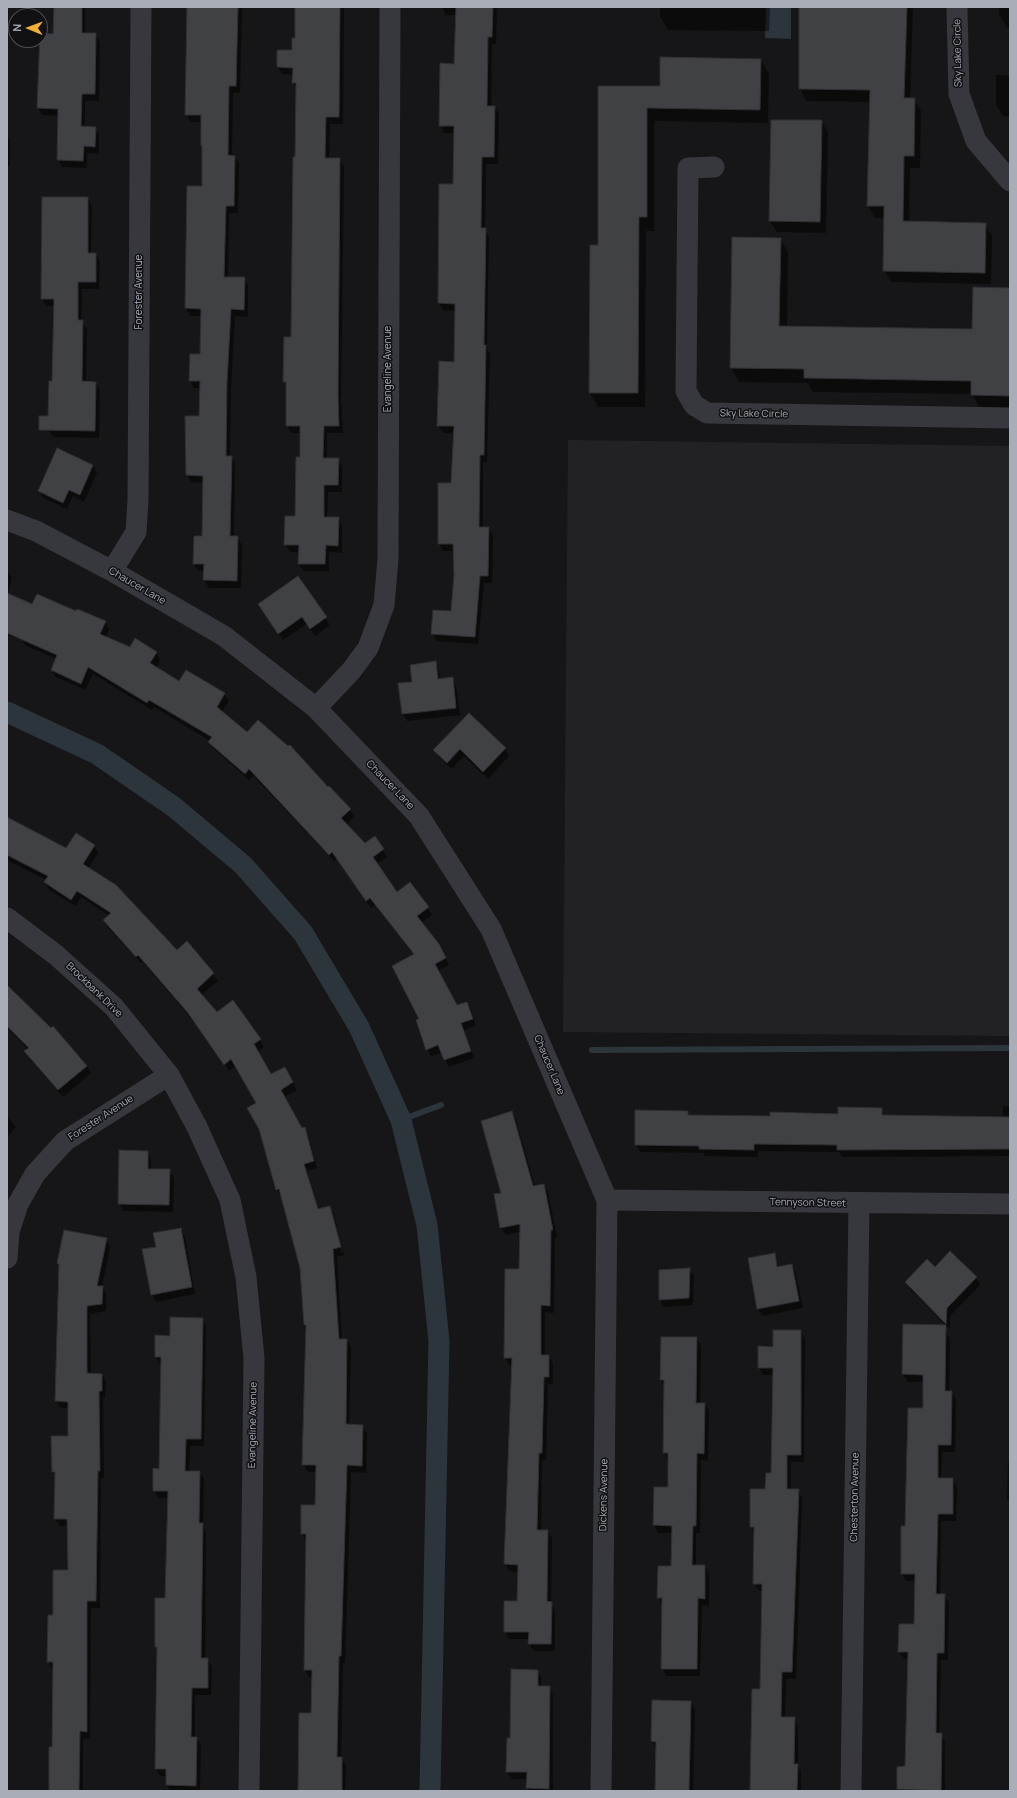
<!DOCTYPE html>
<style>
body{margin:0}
#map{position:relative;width:1017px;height:1798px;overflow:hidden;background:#161618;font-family:Manrope,sans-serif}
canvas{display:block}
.frame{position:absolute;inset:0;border:8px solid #a8adb8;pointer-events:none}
.north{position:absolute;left:8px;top:8px;width:40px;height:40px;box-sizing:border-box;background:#111113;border:1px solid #4d4f55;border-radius:50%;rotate:271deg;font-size:11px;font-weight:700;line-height:16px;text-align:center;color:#a8adb8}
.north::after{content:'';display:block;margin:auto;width:14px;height:18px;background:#f2b134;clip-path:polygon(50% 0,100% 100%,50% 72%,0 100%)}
</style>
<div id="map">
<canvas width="1017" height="1798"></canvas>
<div class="frame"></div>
<div class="north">N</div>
</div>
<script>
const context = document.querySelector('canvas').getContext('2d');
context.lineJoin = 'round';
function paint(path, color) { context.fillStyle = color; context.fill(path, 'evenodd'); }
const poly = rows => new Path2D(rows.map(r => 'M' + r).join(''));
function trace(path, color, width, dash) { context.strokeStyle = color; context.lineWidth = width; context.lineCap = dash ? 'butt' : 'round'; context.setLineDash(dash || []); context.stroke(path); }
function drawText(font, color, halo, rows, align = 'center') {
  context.font = font + ' Manrope,sans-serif'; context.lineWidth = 3; context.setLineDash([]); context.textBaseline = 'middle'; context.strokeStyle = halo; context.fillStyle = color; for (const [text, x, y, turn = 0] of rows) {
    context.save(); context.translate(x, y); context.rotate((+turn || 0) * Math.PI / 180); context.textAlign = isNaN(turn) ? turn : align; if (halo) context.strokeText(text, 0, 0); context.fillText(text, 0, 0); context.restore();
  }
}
paint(poly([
 [568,440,1010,446,1010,1036,563,1032]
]), '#222225');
paint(poly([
 [766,7,791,7,791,39,765,38]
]), '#2c353c');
paint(poly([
 [55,7,85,7,85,34,95,34,100,42,99,101,85,101,85,128,95,128,99,135,99,154,87,153,87,168,62,167,58,160,58,116,42,115,38,108,54,35],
 [188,7,242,7,240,93,233,93,232,156,235,156,239,164,238,213,229,213,228,278,244,278,248,285,248,317,235,316,231,390,230,457,235,464,234,537,237,537,242,545,241,588,209,588,204,580,205,571,198,571,194,564,195,537,203,537,204,483,191,482,187,475,186,417,200,417,201,388,194,388,190,381,201,355,202,316,190,316,186,308,188,187,203,187,203,149,202,146,202,122,191,122,186,115],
 [296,7,344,7,343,124,330,124,329,159,340,159,344,167,341,403,343,433,327,433,327,459,338,459,342,466,342,492,328,492,327,518,338,518,342,525,342,553,329,552,329,571,304,571,299,564,300,552,290,552,285,544,296,517,301,458,301,433,291,433,287,426,287,385,284,382,292,338,297,89,293,82,294,75,282,74,278,67,278,51,293,51,296,39],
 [442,7,497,7,496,44,492,44,491,107,494,107,499,114,498,164,486,164,485,229,489,237,487,349,490,353,487,462,483,462,483,528,489,528,493,536,492,583,484,583,478,644,437,641,432,634,452,612,455,575,455,551,443,551,439,544,452,484,455,433,443,433,438,426,455,363,455,311,443,310,439,303,440,185,454,185,455,133,444,133,440,125,455,65,457,15,446,15],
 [660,7,770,7,769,31,668,30,660,16],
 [801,7,913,7,910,99,914,99,921,111,920,168,910,168,909,222,985,224,992,236,991,284,891,282,884,270,885,218,875,218,868,206,871,102,806,101,800,89],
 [999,7,1010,7,1010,29,1008,29,999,14],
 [761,60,769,74,768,123,654,121,654,231,646,231,645,407,598,407,590,393,599,246,599,87,661,87],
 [996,75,1010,76,1010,117,1003,116,996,105],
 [821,121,828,132,826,233,777,232,770,221],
 [7,135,10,141,10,166,7,166],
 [88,198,92,206,91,254,96,254,100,261,99,289,82,289,81,321,87,329,86,382,96,383,100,390,99,438,53,437,49,430,53,382,54,306,46,306,42,299],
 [780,239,788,252,787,327,973,330,1010,289,1010,409,980,409,972,394,813,392,808,383,739,382,731,368],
 [92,465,97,473,84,502,73,496,67,509,43,498,39,491],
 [7,570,12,578,8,594,33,605,77,612,105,622,109,629,106,638,130,648,156,653,160,660,156,668,180,682,224,694,229,701,222,712,247,734,328,788,350,809,354,817,346,825,365,844,375,837,387,857,377,864,397,893,428,908,432,915,421,923,443,952,449,965,438,971,456,1006,466,1003,471,1010,476,1026,464,1030,474,1058,449,1067,442,1053,431,1056,427,1049,421,1019,414,955,375,905,371,908,337,859,334,861,253,776,249,780,214,749,210,741,154,707,152,710,93,674,85,690,56,677,52,670,57,659,26,646,21,638,7,635],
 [298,577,330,625,315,636,307,624,283,640,263,611],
 [435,663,439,670,440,680,452,678,456,686,460,715,407,721,403,714,399,684,413,683],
 [469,714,505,749,509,756,488,779,464,756,452,769,439,757,435,750],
 [7,818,66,849,94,846,98,853,88,869,176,952,187,943,218,981,201,995,217,1013,260,1039,264,1047,257,1052,271,1076,285,1068,297,1090,284,1097,302,1129,304,1128,308,1135,317,1168,307,1171,319,1210,330,1207,334,1214,344,1255,337,1257,342,1340,347,1340,351,1348,349,1425,362,1426,367,1433,366,1473,351,1472,345,1663,343,1663,341,1758,346,1766,345,1791,300,1791,312,1714,313,1677,309,1677,305,1670,307,1541,302,1534,316,1506,317,1472,308,1472,303,1464,306,1328,304,1325,301,1268,282,1197,277,1190,260,1129,257,1103,236,1066,229,1071,193,1021,143,962,141,963,108,928,104,921,110,916,81,897,76,906,49,890,45,882,46,880,7,860],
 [331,1214,333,1214,343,1252,341,1252],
 [7,987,87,1066,91,1073,63,1097,30,1059,26,1052,28,1049,7,1027],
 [1003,1106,1010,1106,1010,1156,842,1157,839,1152,758,1151,758,1157,705,1156,703,1153,640,1152,636,1145,688,1112,690,1116,771,1118,839,1115,881,1109,885,1116,1003,1118],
 [512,1113,516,1120,535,1187,544,1185,548,1192,557,1237,555,1238,554,1313,545,1312,545,1356,549,1356,553,1364,553,1384,548,1384,546,1460,542,1460,541,1531,548,1531,552,1538,551,1602,555,1610,555,1651,534,1651,529,1644,529,1639,509,1639,505,1631,518,1602,519,1572,509,1571,505,1564,513,1365,509,1365,505,1357,520,1270,520,1232,506,1235,501,1227,502,1193],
 [7,1116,16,1127,7,1137],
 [147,1152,151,1159,151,1170,169,1170,174,1178,173,1212,123,1211,119,1203],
 [181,1229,185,1237,195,1294,156,1302,152,1294,157,1247],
 [106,1239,110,1247,102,1287,106,1294,106,1311,90,1314,91,1374,102,1375,106,1382,105,1398,103,1398,104,1478,101,1478,100,1608,91,1608,90,1739,83,1738,83,1791,50,1791,54,1669,52,1669,48,1661,54,1616,69,1571,68,1526,60,1526,55,1519,56,1477,53,1472,69,1437,69,1408,61,1408,56,1401,60,1266,58,1263],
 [950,1252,976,1278,980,1285,950,1316,950,1329,910,1289,906,1282,935,1268],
 [774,1254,779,1268,792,1265,796,1273,803,1308,762,1316,758,1308],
 [689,1269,694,1276,693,1305,664,1307,660,1300],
 [202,1319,206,1326,204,1446,190,1446,189,1472,200,1472,204,1479,203,1526,206,1532,205,1659,208,1659,212,1667,211,1695,195,1695,195,1738,197,1738,201,1746,200,1791,170,1791,167,1785,167,1776,160,1776,156,1769,158,1651,156,1647,166,1599,169,1498,158,1498,154,1490,160,1470,162,1364,160,1364,156,1357,171,1337],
 [904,1325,946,1332,950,1339,949,1392,951,1392,956,1399,955,1452,942,1452,941,1479,953,1479,957,1487,956,1521,941,1521,940,1595,944,1595,949,1602,948,1660,941,1660,939,1734,945,1741,945,1791,899,1791,898,1789,906,1767,909,1659,904,1659,899,1652,915,1625,915,1581,906,1581,902,1574,923,1409,924,1382,908,1382,903,1374],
 [801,1331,805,1339,804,1462,791,1462,791,1490,798,1490,802,1498,796,1679,786,1679,785,1718,794,1718,798,1725,798,1765,801,1772,801,1791,751,1791,761,1690,763,1591,759,1591,754,1583,755,1534,751,1526,772,1474,774,1375,763,1375,759,1368,774,1348],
 [662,1338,696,1338,701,1346,700,1404,705,1404,709,1411,708,1461,701,1460,700,1533,696,1533,696,1566,705,1566,709,1574,709,1606,702,1605,700,1676,666,1676,662,1668,662,1605,658,1597,672,1567,673,1533,658,1533,654,1525,655,1488,669,1488,668,1460,664,1453,665,1388,661,1380],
 [1008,1462,1010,1462,1010,1503,1007,1498],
 [537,1671,542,1678,541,1687,549,1687,553,1695,553,1791,529,1791,528,1779,512,1779,507,1772,511,1739],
 [691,1702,695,1709,693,1791,656,1791,657,1749,652,1741]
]), '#0007');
trace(poly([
 [592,1050,1010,1048],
 [401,1120,441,1105]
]), '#2c353c', 6);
trace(poly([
 [7,712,97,754,174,807,243,865,303,933,359,1027,401,1120,427,1225,439,1341,430,1791]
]), '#2c353c', 21);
const building = poly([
 [54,7,82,7,82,33,96,33,95,94,82,94,81,126,96,127,95,147,84,146,83,161,57,160,58,109,37,108,40,33,53,34,54,7],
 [187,7,238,7,236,86,229,86,228,155,235,156,234,206,226,206,224,277,245,277,244,310,231,309,227,382,226,456,232,456,230,536,238,536,237,581,203,580,204,564,193,564,194,536,202,536,203,476,186,475,185,416,199,416,200,381,189,381,190,354,200,354,201,309,185,308,187,186,202,186,202,146,201,146,201,115,185,115,187,7],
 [295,7,340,7,339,117,326,117,325,158,340,158,338,395,339,426,324,426,323,458,339,458,338,485,324,485,324,517,339,517,338,546,326,545,325,564,298,564,299,545,284,545,285,516,295,516,296,457,300,457,300,426,286,426,286,382,283,382,284,337,291,337,293,157,295,157,296,83,292,83,293,68,277,67,277,50,292,50,292,38,295,38,295,7],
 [456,7,493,7,492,37,488,37,487,106,495,106,494,157,482,157,481,228,486,228,484,345,486,345,484,455,480,455,479,527,489,527,488,576,480,576,475,637,431,634,433,610,451,611,454,575,453,544,438,544,438,483,451,483,454,426,437,426,439,361,454,362,455,304,438,303,439,184,453,184,454,126,439,126,440,63,454,64,456,7],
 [799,7,907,7,904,98,915,98,914,156,904,156,903,221,986,223,985,273,883,271,884,206,867,206,870,90,799,89,799,7],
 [660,57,761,59,760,110,647,108,647,217,639,217,638,393,589,393,590,245,598,245,598,86,660,86,660,57],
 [771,120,822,120,820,222,769,221,771,120],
 [42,197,88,197,88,253,96,253,96,282,78,282,78,320,83,320,82,381,96,382,95,431,39,430,39,416,48,416,49,381,52,381,54,299,41,299,42,197],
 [732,237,781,238,779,326,972,329,973,287,1010,288,1010,396,971,395,971,381,804,378,804,369,730,368,732,237],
 [57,448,93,465,80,495,69,490,63,503,38,491,57,448],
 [298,576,327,617,310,629,302,617,278,634,258,604,298,576],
 [7,593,32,604,37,594,76,611,77,609,106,621,100,634,130,647,135,638,157,652,150,663,179,681,186,670,225,693,217,707,247,732,258,720,288,746,290,745,328,787,329,786,351,809,341,818,365,843,375,836,384,849,373,857,397,892,410,882,429,907,417,916,439,944,446,958,435,964,457,1005,467,1002,473,1019,461,1023,471,1051,444,1060,438,1045,426,1050,416,1020,419,1019,392,966,414,954,370,898,366,901,332,852,329,855,249,769,245,774,208,742,212,737,149,700,147,703,88,667,81,684,51,670,57,655,7,633,7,593],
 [436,661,438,679,453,677,456,708,402,714,398,683,412,682,410,665,436,661],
 [469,713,506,748,483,772,460,749,447,763,433,750,469,713],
 [7,817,66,848,76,833,95,845,83,864,116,885,177,950,187,941,214,973,197,989,217,1012,233,1000,261,1039,254,1044,271,1074,285,1067,293,1082,281,1090,302,1128,305,1127,314,1161,304,1164,318,1209,330,1206,341,1247,333,1249,339,1339,347,1339,346,1424,363,1425,362,1466,347,1465,341,1656,339,1656,337,1757,342,1757,342,1791,298,1791,299,1713,311,1713,312,1670,304,1670,306,1534,301,1534,301,1505,315,1505,316,1465,302,1465,306,1325,304,1325,300,1268,279,1189,276,1190,259,1129,247,1108,256,1103,231,1059,224,1065,188,1013,138,955,136,957,103,920,111,913,77,891,71,900,44,882,48,876,7,855,7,817],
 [7,985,51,1028,53,1026,87,1066,58,1090,24,1051,29,1048,7,1026,7,985],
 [838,1107,882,1108,882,1115,1010,1117,1010,1149,837,1150,837,1145,754,1144,754,1150,699,1149,699,1146,635,1145,635,1110,688,1111,688,1115,770,1116,770,1112,838,1114,838,1107],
 [512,1111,533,1186,544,1184,553,1230,551,1230,550,1306,541,1305,541,1355,549,1355,549,1377,544,1377,542,1453,539,1453,537,1530,548,1530,547,1601,552,1602,551,1644,528,1644,529,1632,504,1632,504,1601,517,1601,518,1565,504,1564,512,1358,504,1358,505,1269,519,1269,520,1224,500,1228,494,1194,501,1193,481,1121,512,1111],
 [119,1150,148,1151,148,1169,170,1169,169,1205,118,1204,119,1150],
 [181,1228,192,1287,151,1295,142,1249,156,1247,153,1233,181,1228],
 [64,1230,107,1238,97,1286,103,1286,102,1304,87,1306,87,1373,102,1374,102,1391,99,1391,100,1471,98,1471,96,1601,87,1601,87,1732,80,1731,79,1791,49,1791,49,1747,52,1747,53,1662,47,1662,48,1615,53,1615,53,1570,68,1570,67,1519,54,1519,55,1472,52,1472,51,1436,68,1436,68,1402,55,1401,59,1264,57,1263,64,1230],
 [950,1251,977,1277,947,1308,946,1324,905,1282,927,1259,935,1267,950,1251],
 [775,1253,777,1267,792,1264,799,1301,757,1309,748,1258,775,1253],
 [690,1268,689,1298,659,1300,659,1270,690,1268],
 [170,1317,203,1318,201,1439,186,1439,185,1471,200,1471,199,1523,203,1523,201,1658,208,1658,208,1688,192,1688,191,1737,197,1737,196,1786,166,1785,166,1769,155,1769,157,1647,155,1647,155,1598,165,1598,168,1491,153,1491,153,1468,159,1469,161,1357,155,1357,155,1335,170,1336,170,1317],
 [903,1324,946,1325,945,1391,952,1391,951,1445,938,1445,938,1478,953,1478,953,1514,938,1514,936,1594,945,1594,944,1653,937,1653,936,1733,942,1733,941,1791,897,1789,897,1767,905,1766,908,1652,898,1652,899,1624,914,1624,915,1574,901,1574,901,1526,905,1526,908,1408,923,1408,923,1375,902,1374,903,1324],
 [773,1330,801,1330,801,1455,787,1455,787,1489,799,1489,792,1672,782,1672,781,1717,795,1717,794,1764,798,1764,797,1791,750,1791,752,1689,760,1689,762,1584,753,1584,754,1527,750,1527,750,1489,765,1489,766,1473,771,1473,773,1368,758,1368,758,1346,773,1347,773,1330],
 [661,1337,697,1337,696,1403,705,1403,704,1454,697,1453,696,1526,693,1526,692,1565,705,1565,705,1599,698,1598,697,1669,661,1669,662,1598,657,1598,658,1566,671,1566,672,1526,653,1525,654,1487,668,1487,668,1453,663,1453,664,1380,660,1380,661,1337],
 [511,1669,538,1670,538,1686,550,1686,549,1789,526,1788,527,1772,506,1772,507,1738,510,1738,511,1669],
 [652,1700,691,1701,689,1791,655,1791,656,1742,651,1741,652,1700]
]);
paint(building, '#404145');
trace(building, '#303034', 1);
trace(poly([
 [957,7,959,94,976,141,1010,181],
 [714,167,688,168,686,391,694,405,707,413,1010,418],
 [7,520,36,531,112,571,224,636,316,708,419,816,491,929,607,1200,601,1791],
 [112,571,136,532,138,500,141,7],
 [316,708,351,671,368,648,384,605,388,559,390,7],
 [7,918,56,955,114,1007,169,1075,197,1127,230,1200,246,1277,254,1358,249,1791],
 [607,1200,1010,1204],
 [7,1258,9,1232,18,1204,35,1174,65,1141,169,1075],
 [851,1791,859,1203]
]), '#37383d', 21);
drawText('10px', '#a8adb8', '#111113', [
 ["Sky Lake Circle",958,53,-91],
 ["Forester Avenue",139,292,-90],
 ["Evangeline Avenue",388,369,-90],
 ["Sky Lake Circle",754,414,1],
 ["Chaucer Lane",137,586,30],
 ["Chaucer Lane",390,785,46],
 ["Brockbank Drive",94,990,44],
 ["Chaucer Lane",549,1065,67],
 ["Forester Avenue",101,1118,-33],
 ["Tennyson Street",808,1203,1],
 ["Evangeline Avenue",253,1425,-89],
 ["Dickens Avenue",604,1495,-89],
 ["Chesterton Avenue",855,1497,-89]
]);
</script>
